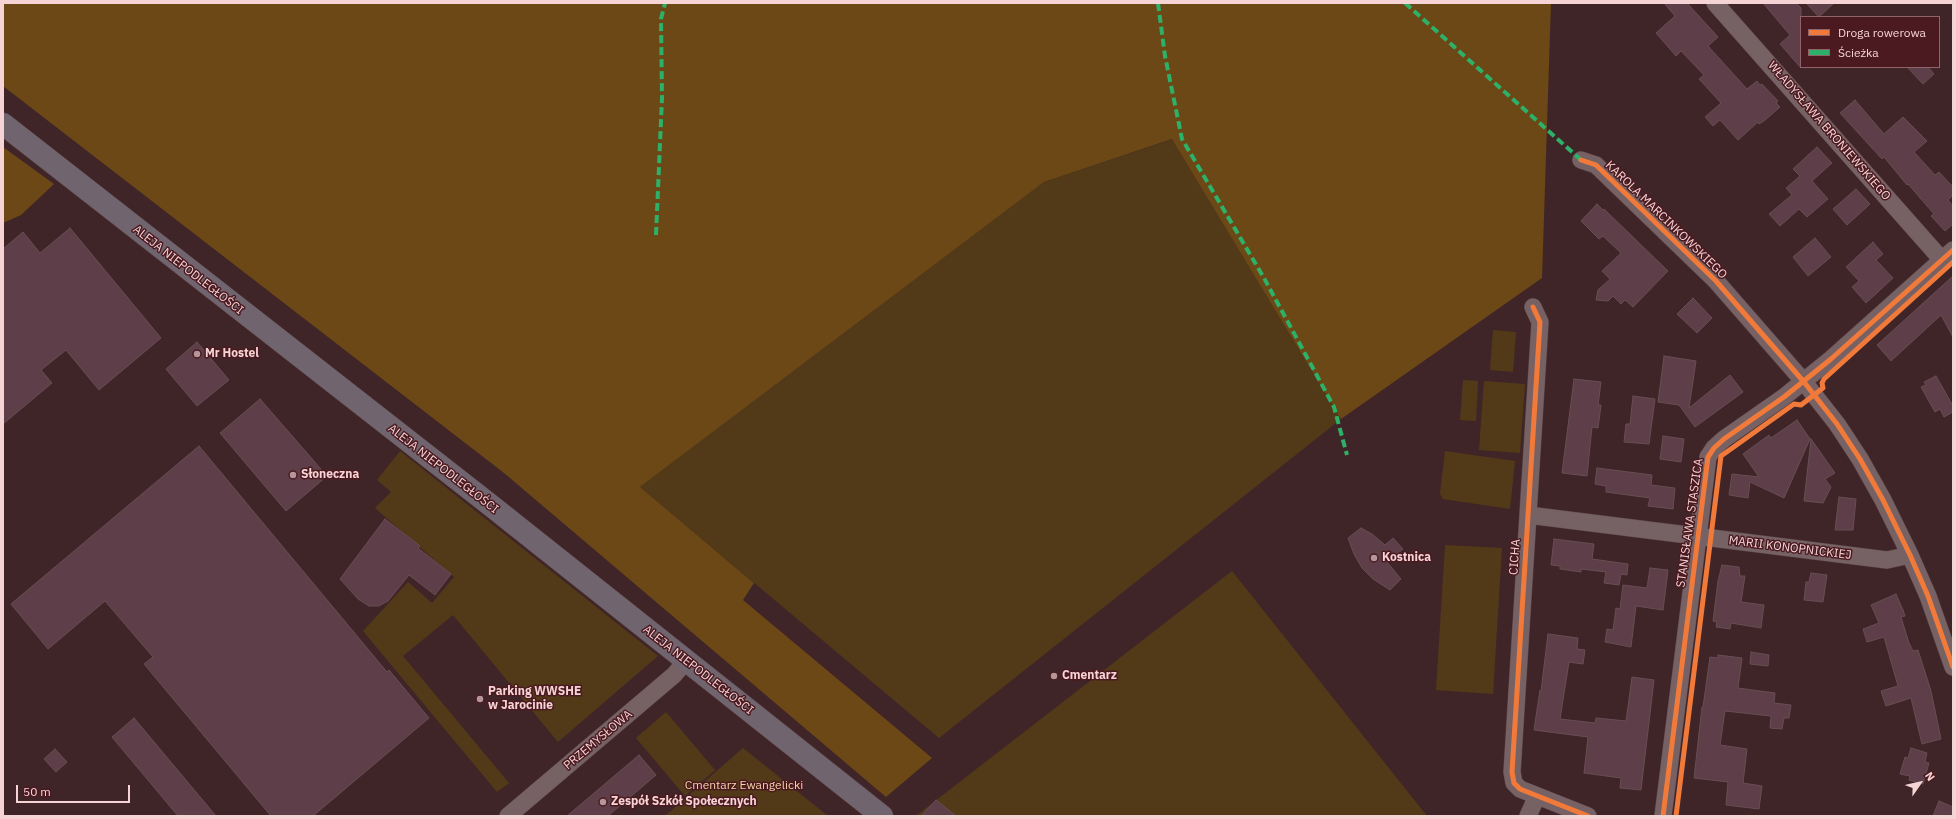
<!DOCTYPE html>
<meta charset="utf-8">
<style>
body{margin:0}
#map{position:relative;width:1956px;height:819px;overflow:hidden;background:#402528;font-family:"IBM Plex Sans",sans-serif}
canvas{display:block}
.frame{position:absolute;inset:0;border:4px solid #f6d4d6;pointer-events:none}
.legend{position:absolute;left:1800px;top:16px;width:140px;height:52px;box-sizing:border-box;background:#4b1a20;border:1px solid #8f6469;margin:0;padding:5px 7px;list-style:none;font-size:12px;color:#f6d4d6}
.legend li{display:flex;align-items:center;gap:8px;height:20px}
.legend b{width:20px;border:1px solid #8f6469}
.north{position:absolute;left:1900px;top:763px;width:40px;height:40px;-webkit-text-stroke:3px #4b1a20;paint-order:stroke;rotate:56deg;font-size:11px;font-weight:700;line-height:16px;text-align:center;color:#f6d4d6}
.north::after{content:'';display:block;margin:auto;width:14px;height:18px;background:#f6d4d6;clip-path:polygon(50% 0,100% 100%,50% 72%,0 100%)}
.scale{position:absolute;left:16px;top:785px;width:114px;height:18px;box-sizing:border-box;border:2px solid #f6d4d6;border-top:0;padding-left:5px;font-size:12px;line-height:14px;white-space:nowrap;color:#f6d4d6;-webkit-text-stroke:3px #4b1a20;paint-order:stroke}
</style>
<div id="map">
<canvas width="1956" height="819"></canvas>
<div class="frame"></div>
<ul class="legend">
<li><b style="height:5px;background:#f17a3a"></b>Droga rowerowa</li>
<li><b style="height:5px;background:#2db169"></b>Ścieżka</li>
</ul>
<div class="north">N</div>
<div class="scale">50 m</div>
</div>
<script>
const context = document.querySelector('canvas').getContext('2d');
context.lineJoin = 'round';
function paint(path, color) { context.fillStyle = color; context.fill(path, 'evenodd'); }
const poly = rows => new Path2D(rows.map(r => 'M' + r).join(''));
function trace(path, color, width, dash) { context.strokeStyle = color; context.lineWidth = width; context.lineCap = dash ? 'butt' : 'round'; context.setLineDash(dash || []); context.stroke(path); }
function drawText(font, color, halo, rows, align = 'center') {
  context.font = font + ' "IBM Plex Sans",sans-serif'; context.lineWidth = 3; context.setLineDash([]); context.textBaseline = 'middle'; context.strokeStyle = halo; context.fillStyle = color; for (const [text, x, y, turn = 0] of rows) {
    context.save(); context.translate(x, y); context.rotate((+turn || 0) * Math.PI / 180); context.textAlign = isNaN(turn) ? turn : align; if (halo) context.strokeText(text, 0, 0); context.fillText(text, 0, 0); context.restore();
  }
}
paint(poly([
 [1173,139,1341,419,939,738,640,487,1044,182],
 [1493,330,1516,332,1513,372,1490,370],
 [1463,380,1478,381,1476,421,1460,420],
 [1484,381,1525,384,1520,453,1479,450],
 [400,451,658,656,558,742,453,615,403,656,509,783,497,792,363,631,408,582,432,603,454,577,375,508,391,492,377,480],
 [1445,451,1515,461,1510,509,1443,499,1440,494],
 [1445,545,1502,548,1493,694,1436,690],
 [1232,571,1427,816,917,815],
 [666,712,715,770,685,796,636,738],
 [743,748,828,816,665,816]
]), '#523a18');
paint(poly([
 [3,3,1551,3,1542,278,1341,419,1172,139,1044,182,640,487,754,583,743,600,932,758,886,797,504,473,3,86],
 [3,147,54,184,21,215,3,223]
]), '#6b4815');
const building = poly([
 [1664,3,1687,3,1718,37,1708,46,1747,89,1757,81,1760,85,1762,84,1778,101,1776,103,1780,107,1764,121,1759,124,1758,122,1738,140,1720,120,1713,126,1705,117,1721,103,1699,79,1704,75,1681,51,1676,56,1656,33,1675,16,1664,3],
 [1763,3,1796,3,1801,8,1801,68,1780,44,1790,35,1763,3],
 [1806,3,1834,3,1819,17,1806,3],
 [1907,67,1928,67,1934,74,1923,84,1907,67],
 [1855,100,1884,134,1903,117,1927,141,1914,152,1935,175,1939,172,1953,187,1953,195,1948,200,1953,206,1953,224,1945,231,1931,216,1934,214,1908,184,1907,185,1884,157,1882,159,1840,113,1855,100],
 [1817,147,1832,163,1812,181,1828,199,1807,217,1799,209,1780,226,1769,214,1792,195,1786,188,1800,176,1793,169,1817,147],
 [1856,189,1870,204,1847,225,1833,209,1856,189],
 [1597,204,1603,210,1604,209,1668,271,1633,307,1625,300,1621,304,1613,296,1608,301,1596,300,1598,290,1610,279,1602,271,1621,253,1603,236,1599,239,1581,221,1597,204],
 [70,228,161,338,99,390,66,350,41,370,52,383,3,424,3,249,23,232,40,253,70,228],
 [1815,238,1831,257,1808,276,1793,257,1815,238],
 [1873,242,1883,254,1876,260,1893,278,1866,303,1852,287,1859,281,1846,267,1873,242],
 [1953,276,1953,337,1941,315,1891,361,1877,345,1953,276],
 [1693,298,1712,318,1697,333,1677,314,1693,298],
 [197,342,229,380,197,406,166,369,197,342],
 [1664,356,1696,361,1689,408,1730,375,1743,392,1695,427,1679,405,1658,402,1664,356],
 [1936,376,1953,406,1953,412,1944,417,1940,409,1935,412,1921,387,1926,385,1924,382,1936,376],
 [1574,379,1601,382,1598,405,1601,405,1598,428,1592,427,1587,476,1562,473,1574,379],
 [1633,396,1655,399,1649,444,1624,442,1626,424,1630,424,1633,396],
 [260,399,327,476,286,511,220,433,260,399],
 [1797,420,1810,439,1784,498,1750,482,1748,498,1729,495,1732,474,1759,477,1743,454,1769,435,1771,438,1797,420],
 [1663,436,1684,439,1681,462,1660,459,1663,436],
 [1811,439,1835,473,1825,479,1831,487,1823,503,1804,501,1811,439],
 [199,446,387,672,389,670,429,718,313,816,271,816,144,664,153,657,105,601,48,649,11,604,199,446],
 [1597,468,1652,475,1651,485,1675,488,1673,509,1648,506,1650,498,1606,492,1606,486,1595,484,1597,468],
 [1839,497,1856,499,1853,530,1835,530,1839,497],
 [385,519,420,546,418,548,451,574,435,595,409,575,388,601,379,606,369,606,358,599,340,579,385,519],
 [1361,528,1372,534,1385,545,1393,538,1403,549,1387,562,1401,579,1390,590,1373,579,1362,568,1354,554,1348,538,1361,528],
 [1554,539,1594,544,1592,559,1628,564,1627,575,1621,574,1619,585,1604,583,1606,572,1581,569,1581,572,1560,569,1560,566,1551,565,1554,539],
 [1722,565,1739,567,1740,576,1745,576,1741,602,1764,605,1761,628,1731,623,1730,629,1716,627,1717,622,1713,621,1718,581,1722,565],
 [1650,568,1668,570,1663,610,1636,606,1631,647,1605,642,1607,629,1613,630,1616,608,1620,609,1623,585,1647,588,1650,568],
 [1811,573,1827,575,1823,602,1804,600,1806,582,1809,582,1811,573],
 [1896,594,1903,610,1905,616,1901,617,1909,643,1913,651,1918,650,1931,691,1941,739,1922,744,1911,698,1886,706,1881,691,1898,686,1884,637,1867,642,1863,629,1879,623,1871,605,1896,594],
 [1548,634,1578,638,1577,649,1585,650,1583,664,1569,662,1560,719,1595,723,1596,718,1626,721,1632,677,1654,680,1641,790,1620,788,1621,778,1584,773,1588,737,1534,730,1540,690,1541,691,1548,634],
 [1751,652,1769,655,1768,666,1750,664,1751,652],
 [1718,655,1742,658,1738,688,1775,693,1774,703,1791,705,1789,718,1784,718,1782,729,1770,728,1771,716,1725,711,1720,745,1747,749,1743,783,1762,786,1759,809,1726,805,1728,782,1694,778,1702,707,1703,707,1710,657,1718,658,1718,655],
 [134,718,216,816,178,816,112,737,134,718],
 [1911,748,1927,753,1925,762,1929,763,1923,784,1909,780,1910,776,1900,774,1905,757,1908,758,1911,748],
 [55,749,67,762,56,772,44,759,55,749],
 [639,755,656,775,608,816,567,816,639,755],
 [936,800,956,816,921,816,936,800],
 [1939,801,1953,807,1953,816,1933,816,1939,801]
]);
paint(building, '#5e3e48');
trace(building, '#664f54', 1);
const minor = poly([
 [1715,3,1942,260],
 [1581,160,1596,165,1716,281,1804,382,1837,424,1860,459,1883,500,1910,555,1928,596,1953,667],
 [1533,307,1540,322,1512,772,1514,783,1520,789,1588,816],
 [1528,515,1887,560,1910,555],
 [508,816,674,675,686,661],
 [1528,816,1537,796],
 [1663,816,1708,457,1714,448,1724,439,1784,397,1831,359,1953,250]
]);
const major = poly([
 [3,124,489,504,882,816]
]);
trace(minor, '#5a4245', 18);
trace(major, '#5a4245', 23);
trace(minor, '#766264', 17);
trace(major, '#70656e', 22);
trace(poly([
 [1158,3,1165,56,1182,139,1264,278,1334,407,1347,455],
 [1405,3,1581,160],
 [656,235,662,98,661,19,665,3]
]), '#2db169', 4, [8, 4]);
trace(poly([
 [1581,160,1596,165,1716,281,1804,382,1837,424,1860,459,1883,500,1910,555,1928,596,1953,667],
 [1533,307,1540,322,1512,772,1514,783,1520,789,1588,816],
 [1663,816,1708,457,1714,448,1724,439,1784,397,1831,359,1953,250],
 [1676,816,1721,456,1794,404,1801,405,1823,388,1822,383,1824,379,1953,262]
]), '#f17a3a', 5);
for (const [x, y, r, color] of [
 [197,354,4,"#b69799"],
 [293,475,4,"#b69799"],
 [1374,558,4,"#b69799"],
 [1054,676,4,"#b69799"],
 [480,699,4,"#b69799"],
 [603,802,4,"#b69799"]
]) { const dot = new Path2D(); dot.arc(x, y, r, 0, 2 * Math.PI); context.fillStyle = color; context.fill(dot); trace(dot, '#4b1a20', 1.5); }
drawText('12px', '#f6d4d6', '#4b1a20', [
 ["WŁADYSŁAWA BRONIEWSKIEGO",1829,131,49],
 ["KAROLA MARCINKOWSKIEGO",1666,220,44],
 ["ALEJA NIEPODLEGŁOŚCI",188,270,38],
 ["ALEJA NIEPODLEGŁOŚCI",443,469,38],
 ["STANISŁAWA STASZICA",1690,523,-82],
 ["MARII KONOPNICKIEJ",1790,548,7],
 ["CICHA",1515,557,-86],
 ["ALEJA NIEPODLEGŁOŚCI",698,670,38],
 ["PRZEMYSŁOWA",598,740,-40]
]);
drawText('bold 12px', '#f6d4d6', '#4b1a20', [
 ["Mr Hostel",205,354],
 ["Słoneczna",301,475],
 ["Kostnica",1382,558],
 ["Cmentarz",1062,676],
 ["Parking WWSHE",488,692],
 ["w Jarocinie",488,706],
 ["Zespół Szkół Społecznych",611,802]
], 'left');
drawText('12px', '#f5d4a6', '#4b1a20', [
 ["Cmentarz Ewangelicki",744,786]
]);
</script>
